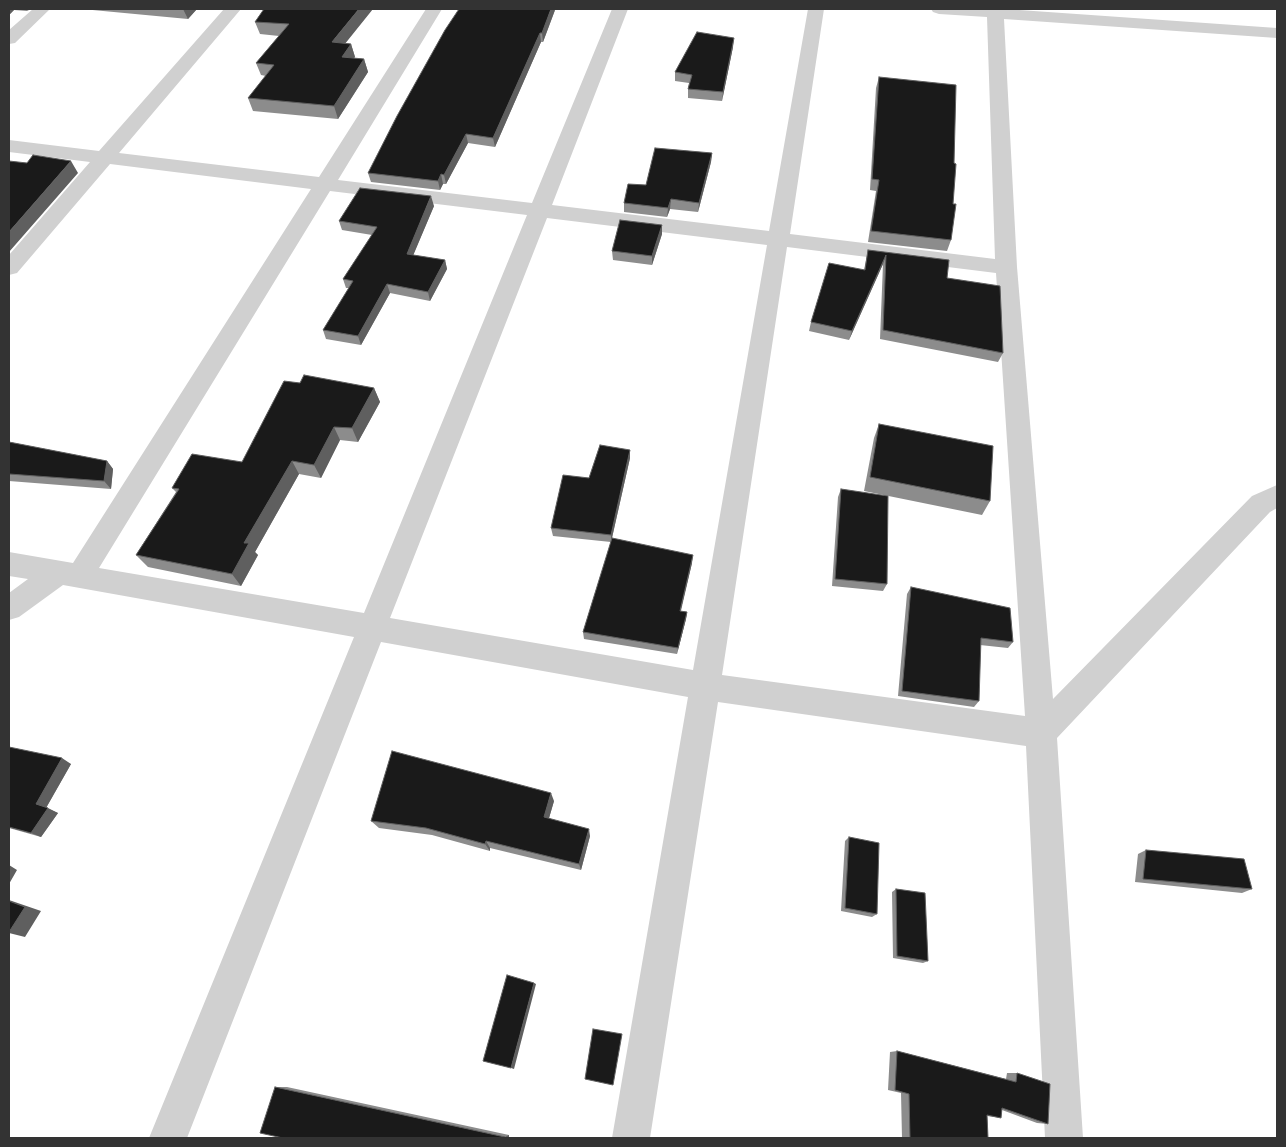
<!DOCTYPE html>
<style>
body{margin:0}
#map{position:relative;width:1286px;height:1147px;overflow:hidden;background:#fff;font-family:"Varela Round",sans-serif}
canvas{display:block}
.frame{position:absolute;inset:0;border:10px solid #333;pointer-events:none}
</style>
<div id="map">
<canvas width="1286" height="1147"></canvas>
<div class="frame"></div>
</div>
<script>
const context = document.querySelector('canvas').getContext('2d');
context.lineJoin = 'round';
const poly = rows => new Path2D(rows.map(r => 'M' + r).join(''));
function paint(path, color) { context.fillStyle = color; context.fill(path, 'evenodd'); }
function trace(path, color, width, dash) { context.strokeStyle = color; context.lineWidth = width; context.lineCap = dash ? 'butt' : 'round'; context.setLineDash(dash || []); context.stroke(path); }
paint(poly([
 [33,9,50,9,15,43,9,44,9,30,33,9],
 [224,9,241,9,119,153,319,177,426,9,442,9,338,180,532,203,612,9,628,9,552,205,769,231,808,9,824,9,790,234,995,259,987,17,939,14,933,12,931,9,1005,9,1277,28,1277,38,1004,19,1017,267,1053,699,1252,496,1277,485,1277,508,1270,512,1057,738,1083,1138,1045,1138,1026,746,718,702,650,1138,612,1138,688,697,381,642,187,1138,149,1138,354,637,63,585,19,617,9,620,9,593,28,579,9,576,9,552,73,563,311,189,110,164,17,273,9,275,9,255,90,162,9,152,9,140,99,151,224,9],
 [330,191,527,215,364,613,99,568,330,191],
 [547,218,767,245,693,670,390,618,547,218],
 [787,247,996,273,1025,716,722,675,787,247]
]), '#d0d0d0');
paint(poly([
 [9,9,31,9,27,11,14,10,9,15],
 [82,9,197,9,188,19],
 [264,9,345,43,351,44,355,57,353,58,364,59,368,72,338,119,253,111,248,98,266,76,261,75,256,63,279,36,260,34,255,22],
 [555,10,543,42,541,42,495,147,468,143,446,184,443,184,440,190,371,182,368,173],
 [733,47,722,101,688,98,688,89,689,83,675,81,675,72],
 [879,77,954,163,953,204,951,240,947,251,868,242,876,191,870,190,876,88],
 [712,153,711,162,698,212,670,209,667,217,624,212,624,203,646,185],
 [434,206,413,255,445,260,447,269,430,301,390,293,361,345,326,339,323,330,349,288,346,288,343,279,372,235,342,230,339,221],
 [662,225,662,234,652,265,613,260,612,251],
 [868,250,947,278,1003,353,998,362,880,339,883,264,849,340,809,331,811,322,864,270],
 [300,383,374,388,380,402,358,442,340,440,321,478,299,474,255,552,258,555,241,586,148,567,136,555,176,492,172,488,242,462],
 [879,424,990,501,982,515,864,491,874,438],
 [9,442,107,461,113,469,111,489,9,481],
 [630,450,630,458,612,538,692,563,681,611,687,612,686,619,677,654,584,639,583,632,611,542,553,536,551,528,589,478],
 [841,489,887,584,883,591,832,586,838,497],
 [911,587,1013,642,1008,648,980,645,979,701,974,707,898,696,907,594],
 [9,747,71,764,46,808,58,813,41,837,9,828],
 [554,801,549,818,590,836,581,870,490,848,490,851,432,835,379,828,371,821],
 [849,837,877,914,872,917,841,911,845,841],
 [1146,850,1252,889,1242,893,1135,882,1138,854],
 [896,889,928,961,923,963,893,958,892,892],
 [897,1051,1006,1079,1007,1073,1017,1073,1048,1124,1037,1123,1002,1110,1001,1118,987,1116,988,1138,902,1138,901,1093,888,1090,890,1052],
 [275,1087,287,1087,509,1135,509,1138]
]), '#8c8c8c');
paint(poly([
 [9,9,13,9,14,10,9,15],
 [183,9,197,9,188,19],
 [359,9,373,9,336,55,332,42],
 [551,9,554,9,555,10,543,42,542,33],
 [540,33,541,42,495,147,493,138],
 [734,38,733,47,722,101,723,92],
 [351,44,355,57,345,70,342,57],
 [364,59,368,72,338,119,334,106],
 [466,134,468,143,446,184,444,175],
 [712,153,711,162,698,212,699,203],
 [71,161,78,173,9,252,9,232],
 [441,174,443,184,440,190,438,181],
 [431,196,434,206,410,263,407,254],
 [671,199,670,209,667,217,668,208],
 [662,225,662,234,652,265,652,256],
 [886,255,883,264,849,340,852,331],
 [445,260,447,269,430,301,428,292],
 [387,284,390,293,361,345,358,336],
 [374,388,380,402,358,442,352,428],
 [334,427,340,440,321,478,314,465],
 [630,450,630,458,611,542,611,535],
 [107,461,113,469,111,489,104,481],
 [292,461,299,474,255,552,258,555,241,586,232,574,244,543],
 [693,555,692,563,679,617,680,611],
 [687,612,686,619,677,654,678,648],
 [62,758,71,764,46,808,36,804],
 [551,793,554,801,547,825,544,817],
 [48,808,58,813,41,837,31,833],
 [589,829,590,836,581,870,579,864],
 [486,841,490,848,490,851,485,844],
 [9,865,17,870,9,884],
 [9,900,41,911,25,937,9,933],
 [534,983,536,984,514,1069,511,1068],
 [509,1135,509,1138,505,1138,505,1137]
]), '#5f5f5f');
const building = poly([
 [264,9,359,9,332,42,351,44,342,57,364,59,334,106,248,98,274,65,256,63,289,24,255,22,264,9],
 [459,9,551,9,542,33,540,33,493,138,466,134,444,175,441,174,438,181,368,173,397,116,445,30,459,9],
 [697,32,734,38,723,92,688,89,692,75,675,72,697,32],
 [879,77,956,85,954,163,956,164,953,204,956,204,951,240,871,231,879,180,872,179,879,77],
 [655,148,712,153,699,203,671,199,668,208,624,203,628,184,646,185,655,148],
 [33,155,71,161,9,232,9,161,27,163,33,155],
 [360,188,431,196,407,254,445,260,428,292,387,284,358,336,323,330,353,281,343,279,377,227,339,221,360,188],
 [620,220,662,225,652,256,612,251,620,220],
 [868,250,949,260,947,278,1000,286,1003,353,883,330,886,255,852,331,811,322,829,263,865,270,868,250],
 [304,375,374,388,352,428,334,427,314,465,292,461,244,543,249,543,232,574,136,555,179,489,172,488,192,454,242,462,284,381,300,383,304,375],
 [879,424,993,446,990,501,870,477,879,424],
 [9,442,107,461,104,481,9,474,9,442],
 [600,445,630,450,611,535,551,528,563,475,589,478,600,445],
 [841,489,888,496,887,584,835,579,841,489],
 [612,538,693,555,680,611,687,612,678,648,583,632,612,538],
 [911,587,1010,608,1013,642,981,638,979,701,902,691,911,587],
 [9,747,62,758,36,804,48,808,31,833,9,827,9,747],
 [392,751,551,793,544,817,589,829,579,864,486,841,485,844,426,828,371,821,392,751],
 [849,837,879,843,877,914,845,908,849,837],
 [1146,850,1244,859,1252,889,1143,879,1146,850],
 [896,889,925,893,928,961,897,956,896,889],
 [9,901,25,907,9,932,9,901],
 [507,975,534,983,511,1068,483,1061,507,975],
 [593,1029,622,1034,613,1085,585,1079,593,1029],
 [897,1051,1016,1082,1017,1073,1050,1084,1048,1124,1002,1108,1001,1118,987,1115,988,1138,910,1138,909,1094,895,1090,897,1051],
 [275,1087,505,1137,505,1138,283,1138,260,1133,275,1087]
]);
paint(building, '#1a1a1a');
trace(building, '#5f5f5f', 1);
</script>
